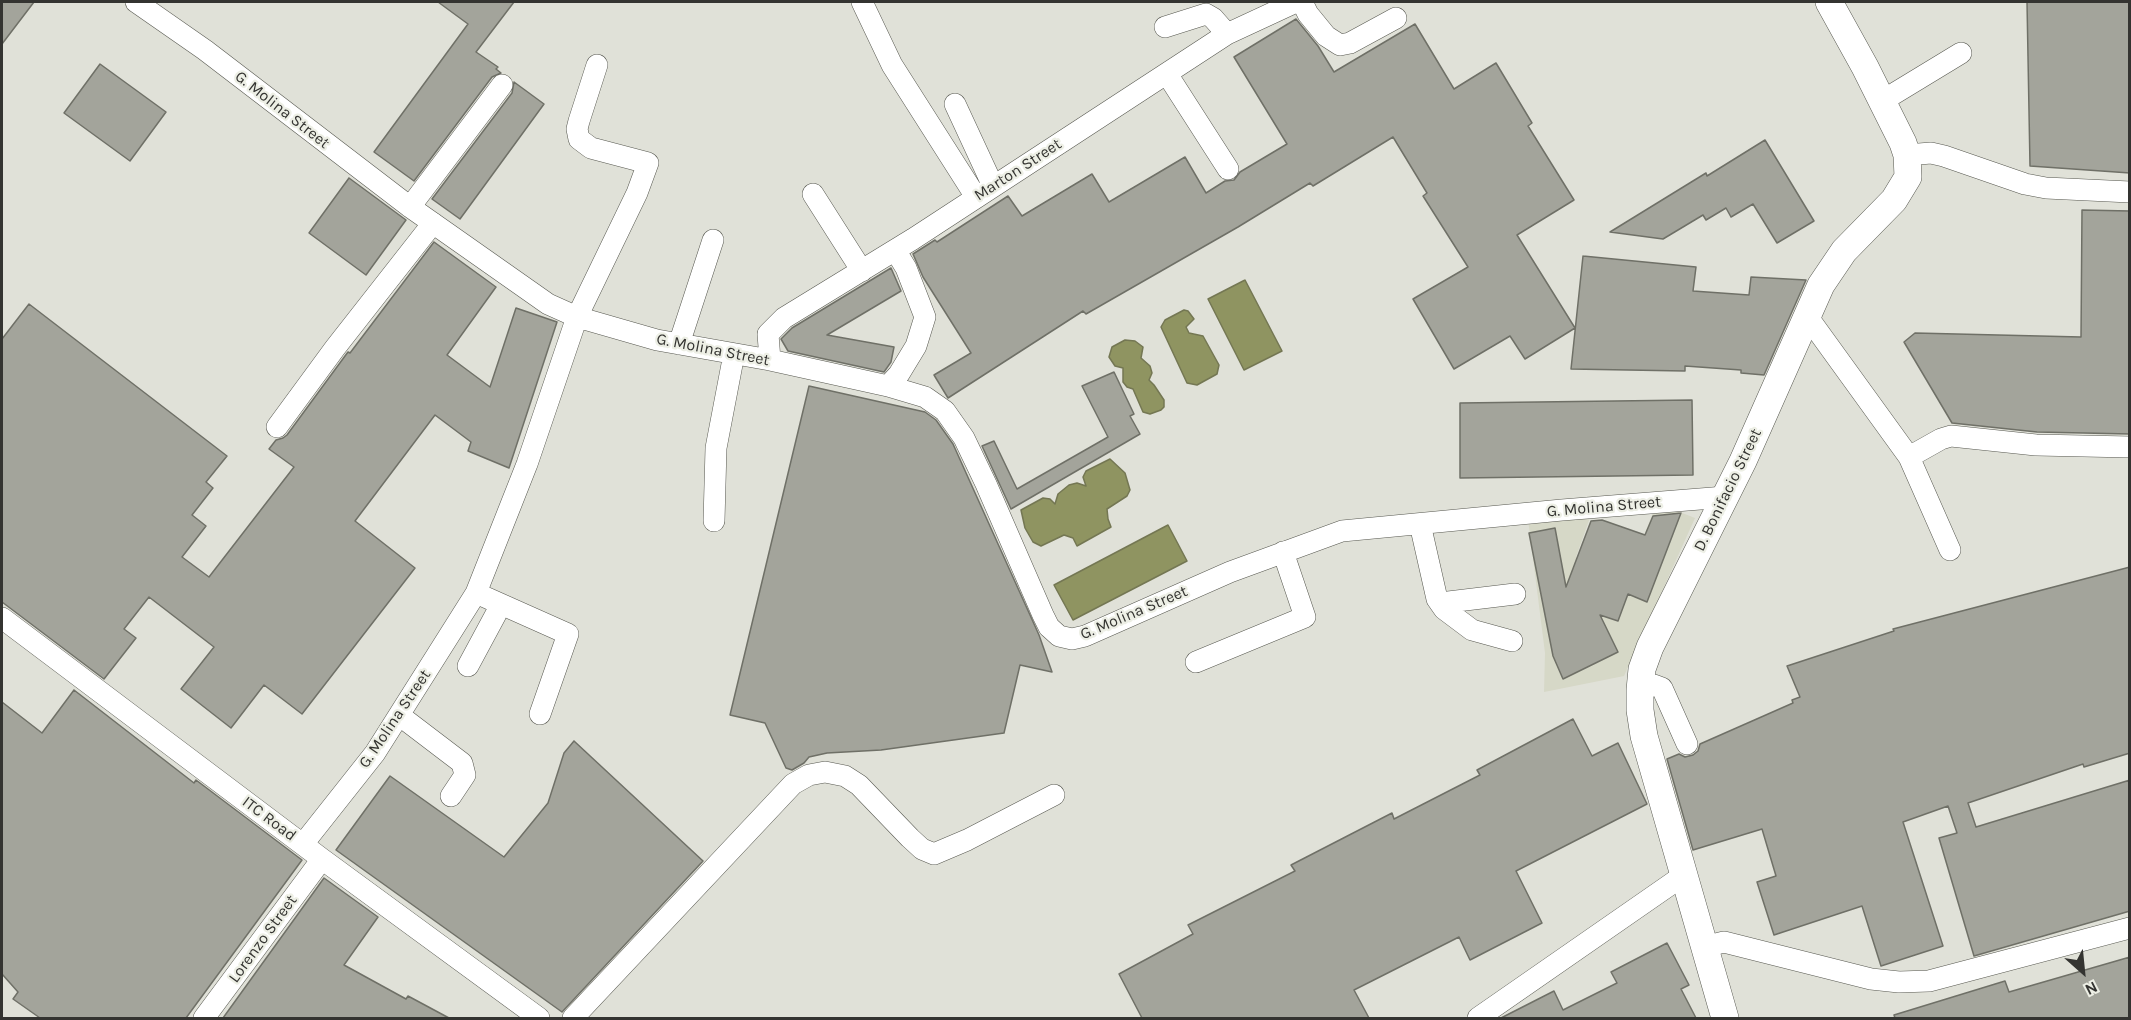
<!DOCTYPE html>
<style>
body{margin:0}
#map{position:relative;width:2131px;height:1020px;overflow:hidden;background:#e0e1d8;font-family:Karla,sans-serif}
canvas{display:block}
.frame{position:absolute;inset:0;border:3px solid #343431;pointer-events:none}
.north{position:absolute;left:2053px;top:942px;width:60px;height:60px;-webkit-text-stroke:4px #edefe5;paint-order:stroke;rotate:153deg;font-size:16px;font-weight:700;line-height:24px;text-align:center;color:#343431}
.north::after{content:'';display:block;margin:auto;width:21px;height:27px;background:#343431;clip-path:polygon(50% 0,100% 100%,50% 72%,0 100%)}
</style>
<div id="map">
<canvas width="2131" height="1020"></canvas>
<div class="frame"></div>
<div class="north">N</div>
</div>
<script>
const context = document.querySelector('canvas').getContext('2d');
context.lineJoin = 'round';
function paint(path, color) { context.fillStyle = color; context.fill(path, 'evenodd'); }
const poly = rows => new Path2D(rows.map(r => 'M' + r).join(''));
function trace(path, color, width, dash) { context.strokeStyle = color; context.lineWidth = width; context.lineCap = dash ? 'butt' : 'round'; context.setLineDash(dash || []); context.stroke(path); }
function drawText(font, color, halo, rows, align = 'center') {
  context.font = font + ' Karla,sans-serif'; context.lineWidth = 4.5; context.setLineDash([]); context.textBaseline = 'middle'; context.strokeStyle = halo; context.fillStyle = color; for (const [text, x, y, turn = 0] of rows) {
    context.save(); context.translate(x, y); context.rotate((+turn || 0) * Math.PI / 180); context.textAlign = isNaN(turn) ? turn : align; if (halo) context.strokeText(text, 0, 0); context.fillText(text, 0, 0); context.restore();
  }
}
paint(poly([
 [1657,503,1695,518,1624,676,1544,692,1545,653,1528,519,1592,512,1576,557,1628,575]
]), '#d6d8c7');
const water = poly([
 [1245,280,1282,351,1244,370,1208,299,1245,280],
 [1184,310,1188,311,1194,319,1186,327,1189,333,1203,336,1219,365,1217,374,1197,385,1187,383,1161,327,1165,320,1184,310],
 [1125,340,1135,341,1143,347,1141,358,1150,366,1152,373,1149,380,1154,385,1164,400,1164,407,1161,410,1150,414,1143,412,1133,389,1127,387,1123,382,1123,368,1115,366,1109,357,1112,347,1125,340],
 [1110,459,1125,473,1130,490,1127,496,1107,509,1108,519,1111,527,1077,546,1073,538,1064,535,1041,546,1033,542,1025,528,1021,510,1043,498,1050,499,1055,504,1058,494,1069,485,1077,483,1086,486,1083,477,1086,471,1110,459],
 [1168,525,1187,561,1073,620,1054,585,1168,525]
]);
paint(water, '#8f9461');
trace(water, '#747753', 1.5);
const building = poly([
 [2,2,34,2,2,44,2,2],
 [438,2,514,2,476,52,498,67,496,69,501,73,492,77,414,181,374,152,468,24,438,2],
 [2027,2,2130,2,2130,173,2030,166,2027,2],
 [1296,19,1318,46,1334,72,1415,24,1454,89,1496,63,1532,123,1528,126,1574,200,1517,235,1575,328,1525,359,1510,336,1454,369,1413,299,1468,267,1423,196,1427,193,1393,137,1313,186,1310,183,1238,227,1086,314,1083,311,948,398,934,375,971,353,923,277,913,254,935,240,937,242,1008,196,1022,216,1092,174,1109,202,1185,157,1206,193,1225,181,1234,180,1240,172,1287,144,1234,57,1296,19],
 [100,64,166,112,130,161,64,113,100,64],
 [514,82,544,104,460,219,432,199,512,93,514,82],
 [1765,140,1814,221,1777,243,1753,204,1731,217,1726,208,1706,220,1703,215,1663,239,1610,232,1706,173,1707,176,1765,140],
 [349,178,406,220,366,275,309,233,349,178],
 [2082,210,2130,211,2130,434,2037,432,1952,423,1904,342,1915,333,2081,337,2082,210],
 [434,242,496,287,447,355,490,387,516,308,557,322,509,468,468,451,471,442,435,415,355,521,415,568,302,714,264,685,231,728,181,689,214,647,149,597,124,629,136,638,104,679,2,602,2,339,29,304,227,456,206,482,213,488,192,515,206,526,182,557,209,577,294,467,269,449,276,440,283,438,287,435,345,356,348,352,350,353,434,242],
 [1583,256,1696,267,1693,291,1749,295,1751,277,1806,280,1764,375,1741,373,1741,370,1685,366,1685,371,1571,369,1583,256],
 [891,268,901,291,827,335,894,347,891,362,884,372,788,351,781,339,792,328,891,268],
 [1114,372,1134,414,1130,416,1140,434,1011,509,982,446,994,441,1017,489,1108,437,1082,386,1114,372],
 [809,386,925,412,936,420,953,444,1039,635,1052,672,1020,665,1004,733,881,750,827,753,809,757,804,763,792,770,786,768,765,723,730,715,809,386],
 [1692,400,1693,475,1460,478,1460,403,1692,400],
 [1681,513,1647,602,1628,594,1618,621,1600,615,1618,652,1563,679,1553,656,1529,533,1555,528,1566,587,1591,521,1602,520,1645,535,1653,516,1681,513],
 [2130,567,2130,753,2084,767,2083,764,1968,803,1976,827,2130,780,2130,911,1974,956,1939,838,1957,833,1948,806,1903,822,1943,946,1881,966,1862,906,1774,935,1757,882,1776,876,1762,829,1693,850,1667,759,1679,754,1685,757,1693,755,1698,751,1700,744,1793,703,1792,700,1800,697,1787,666,1894,631,1893,629,2130,567],
 [74,690,194,783,196,780,302,860,186,1018,40,1018,13,999,18,992,2,974,2,702,42,733,74,690],
 [1573,719,1592,756,1618,743,1647,804,1516,871,1542,923,1470,960,1459,937,1354,990,1369,1018,1142,1018,1119,974,1193,934,1188,925,1295,871,1291,865,1392,813,1394,819,1480,775,1477,770,1573,719],
 [574,741,703,861,562,1012,336,850,390,776,504,857,548,803,564,753,574,741],
 [324,878,378,917,344,965,406,999,408,996,449,1018,223,1018,324,878],
 [1667,943,1689,985,1681,989,1696,1018,1501,1018,1554,991,1563,1010,1617,983,1611,972,1667,943],
 [2130,957,2130,1018,1895,1018,1894,1015,2005,981,2009,992,2130,957]
]);
paint(building, '#a3a49b');
trace(building, '#6f7067', 1.5);
const minor = poly([
 [136,2,205,50,410,207,548,304,577,317,657,340,770,360,888,386,925,397,945,411,964,438,986,484,1043,615,1049,627,1059,636,1072,639,1085,636,1230,572,1342,531,1562,510,1725,497],
 [862,2,892,65,976,197],
 [1302,2,1308,14,1326,36,1340,45,1350,43,1396,18],
 [1165,27,1206,14,1213,18,1227,34],
 [1167,74,1228,169],
 [1882,101,1961,53],
 [955,104,993,186],
 [1907,155,1931,153,1944,156,2025,184,2046,188,2130,192],
 [813,194,862,271],
 [410,207,502,85],
 [1807,316,1909,457,1950,550],
 [679,344,713,240],
 [770,360,768,334,784,318,913,239,1227,34,1296,2],
 [888,386,899,374,916,346,925,317,906,268,895,250],
 [277,427,335,348,433,223],
 [1909,457,1941,439,1951,436,2036,445,2130,447],
 [714,521,716,448,734,354],
 [1420,524,1437,599,1444,609,1472,630,1512,641],
 [476,593,568,634,540,714],
 [1440,603,1515,594],
 [2,618,322,859,539,1018],
 [1196,662,1305,617,1283,552],
 [468,666,496,614],
 [1640,690,1654,685,1662,688,1687,744],
 [399,715,462,763,465,775,451,796],
 [303,844,375,753,476,593,527,464,577,317,637,193,648,163,591,148,579,139,577,129,579,121,597,65],
 [1704,947,1724,942,1871,979,1899,982,1929,981,2130,928],
 [204,1018,322,859],
 [573,1018,793,784,809,775,825,772,845,776,859,785,910,838,922,849,934,854,967,840,1054,795],
 [1478,1018,1684,875]
]);
const major = poly([
 [1725,1018,1644,736,1640,710,1640,690,1642,669,1650,647,1743,461,1821,285,1844,251,1894,200,1908,177,1907,155,1903,143,1865,67,1829,2]
]);
trace(minor, '#575850', 22);
trace(major, '#575850', 28);
trace(minor, '#fff', 21);
trace(major, '#fff', 27);
drawText('16px', '#343431', '#edefe5', [
 ["G. Molina Street",282,110,38],
 ["Marton Street",1018,170,-33],
 ["G. Molina Street",713,350,11],
 ["D. Bonifacio Street",1728,490,-64],
 ["G. Molina Street",1604,507,-5],
 ["G. Molina Street",1134,613,-23],
 ["G. Molina Street",395,719,-56],
 ["ITC Road",269,819,37],
 ["Lorenzo Street",263,939,-54]
]);
</script>
